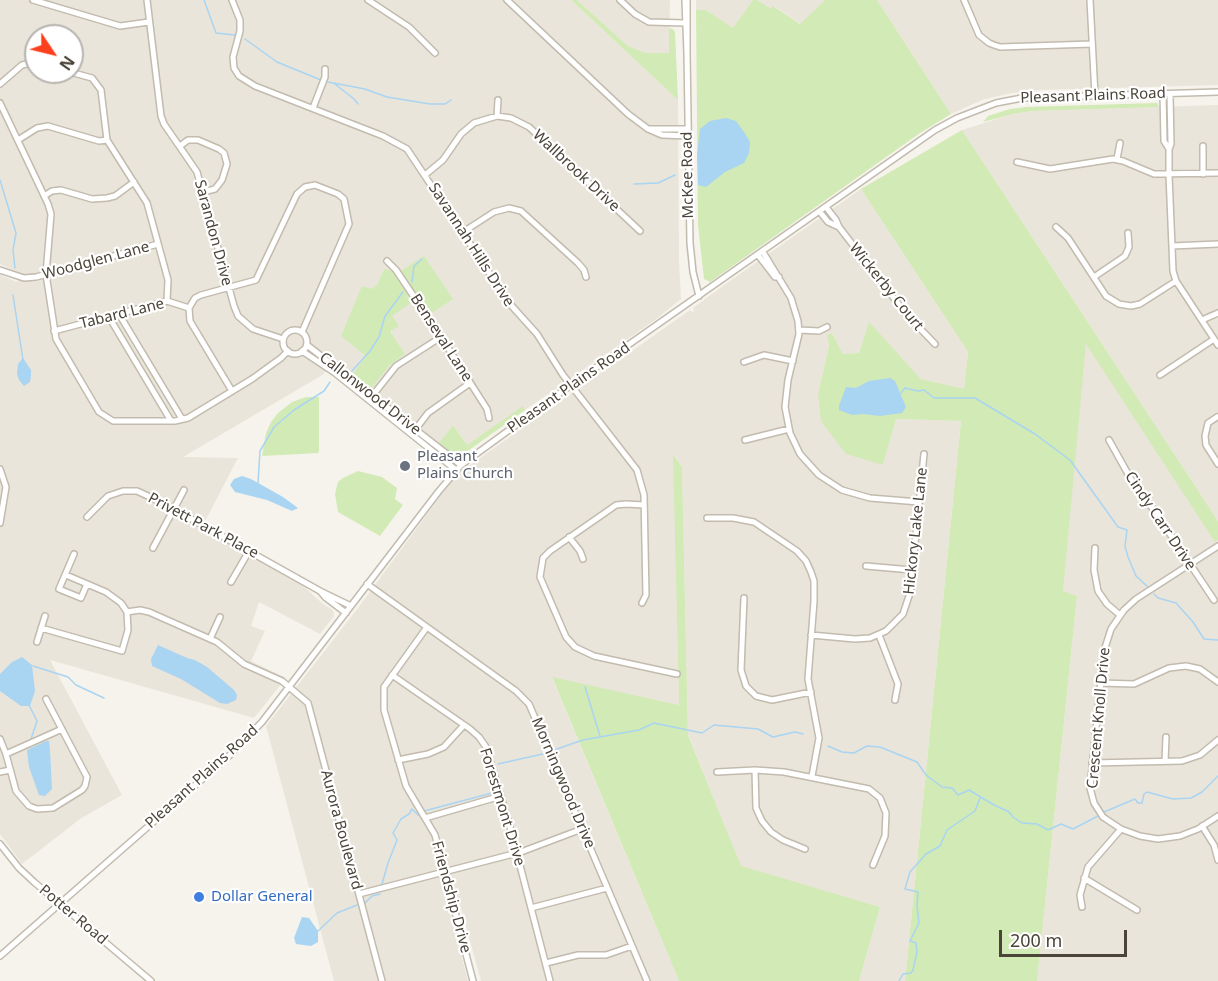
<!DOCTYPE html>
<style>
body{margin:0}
#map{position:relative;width:1218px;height:981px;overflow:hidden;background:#f6f3ec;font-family:"Noto Sans",sans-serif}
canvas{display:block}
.north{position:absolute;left:24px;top:24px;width:60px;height:60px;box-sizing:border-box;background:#fff;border:2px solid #b7b4b0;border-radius:50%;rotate:125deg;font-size:16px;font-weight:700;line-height:24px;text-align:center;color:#4b4439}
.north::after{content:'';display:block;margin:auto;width:21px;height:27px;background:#fc3f1d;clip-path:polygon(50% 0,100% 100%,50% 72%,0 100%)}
.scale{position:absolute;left:999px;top:930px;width:128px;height:27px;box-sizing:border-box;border:3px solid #4b4439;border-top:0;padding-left:8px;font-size:18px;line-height:21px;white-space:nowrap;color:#4b4439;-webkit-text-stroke:4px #fff;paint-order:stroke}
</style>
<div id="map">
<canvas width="1218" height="981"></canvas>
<div class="north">N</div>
<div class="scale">200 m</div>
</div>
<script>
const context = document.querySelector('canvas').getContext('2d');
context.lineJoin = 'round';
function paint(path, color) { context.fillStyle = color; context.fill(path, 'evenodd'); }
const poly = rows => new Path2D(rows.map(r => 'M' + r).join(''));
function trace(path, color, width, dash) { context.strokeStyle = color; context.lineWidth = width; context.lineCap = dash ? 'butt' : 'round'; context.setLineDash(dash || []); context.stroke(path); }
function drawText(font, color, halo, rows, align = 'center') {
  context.font = font + ' "Noto Sans",sans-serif'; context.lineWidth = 4.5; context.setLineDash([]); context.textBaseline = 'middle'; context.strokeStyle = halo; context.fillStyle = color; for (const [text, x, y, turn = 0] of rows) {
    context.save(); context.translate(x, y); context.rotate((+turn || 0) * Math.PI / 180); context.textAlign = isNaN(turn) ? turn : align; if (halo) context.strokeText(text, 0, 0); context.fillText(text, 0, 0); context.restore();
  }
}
paint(poly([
 [0,0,571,0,678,100,679,262,681,299,655,320,525,410,523,407,467,445,453,425,439,443,370,390,390,365,405,354,392,334,392,315,384,269,377,285,371,290,362,286,367,356,351,376,330,359,324,374,183,457,238,458,202,527,302,585,323,604,333,610,334,616,320,634,259,602,251,626,265,631,251,661,286,678,254,718,50,660,122,795,80,819,22,864,0,834,0,275,17,282,20,273,0,264],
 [36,36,72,36,72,72,36,72],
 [577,0,670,0,669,53,646,53,628,46],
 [696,0,753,0,733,29,706,10,696,10],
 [757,0,825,0,801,24,774,6,771,10],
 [877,0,1218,0,1218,85,1040,90,1011,93,982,100,951,114],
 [1218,105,1218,521,962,130,1013,114,1033,111],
 [861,189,968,352,964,390,921,379,869,323,859,353,843,354,832,333,827,335,829,346,818,394,883,465,896,419,961,421,905,981,859,981,880,907,741,867,688,734,682,467,674,455,679,705,552,678,679,981,481,981,458,898,447,902,468,981,334,981,266,726,358,608,447,487,463,470,690,310,692,312,694,311,693,308,727,283],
 [1086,343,1215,541,1218,540,1218,981,1037,981,1077,596,1062,591]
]), '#eae5da');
paint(poly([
 [571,0,577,0,628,46,646,53,669,53,669,28,673,29,675,32,678,100],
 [753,0,757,0,771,9,773,6,800,24,825,0,877,0,951,114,920,133,710,282,704,279,698,225,696,10,706,10,733,28],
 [1157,103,1159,107,1033,111,1013,114,983,122,988,116,1010,109,1026,107],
 [962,130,1218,521,1218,540,1215,542,1086,344,1063,591,1077,596,1037,981,905,981,961,421,896,419,883,465,846,454,821,421,818,394,829,346,827,335,832,333,843,354,859,353,869,322,921,379,964,389,968,352,861,189],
 [424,256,453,299,430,314,401,271],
 [384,269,392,271,412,302,392,316,399,326,391,331,392,334,405,354,390,365,370,390,351,376,366,356,341,336,362,286,371,289,377,285],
 [306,397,319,397,319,451,318,453,262,456,266,433,271,422,278,413,292,402],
 [523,406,525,410,458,458,439,443,453,425,467,445],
 [673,454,682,467,688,735,741,866,880,907,859,981,679,981,552,677,679,705],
 [358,471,382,477,397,488,395,499,403,505,380,536,338,512,335,494,338,482,343,478]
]), '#d2eab5');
paint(poly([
 [726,118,736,121,744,132,750,142,749,153,744,163,725,172,706,187,698,185,697,155,700,129,710,121],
 [23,358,31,370,31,376,30,382,24,386,19,380,17,374,18,364],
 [890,378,895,381,906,407,902,413,880,416,863,414,852,415,839,410,839,406,846,387,856,388,869,381],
 [242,476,251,479,283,497,298,508,292,511,267,500,235,492,230,485,234,479],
 [158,645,187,658,195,660,207,667,234,690,237,695,236,700,227,704,220,703,181,679,152,666,151,659],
 [22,657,32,665,35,691,30,706,21,706,0,691,0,674,12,662],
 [46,741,49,741,50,750,52,789,45,796,39,795,29,767,27,750],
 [302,917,309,918,318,931,318,942,311,946,296,944,294,938]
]), '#a9d4f2');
trace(poly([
 [204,0,216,33,235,35],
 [245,39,277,62,321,80],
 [328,82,365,89,387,97,430,104,445,104,451,100],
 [335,84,354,99,358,104],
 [0,180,16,233,13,250,15,268],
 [634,184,658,183,675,175],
 [412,282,414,266,422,259],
 [13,295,23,360],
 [352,371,370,351,379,337,385,316,403,292],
 [901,393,905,388,918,391,924,390,934,398,975,398,1035,434,1070,460,1118,527,1127,530,1125,546,1128,557,1136,576,1148,587],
 [258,483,260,451,274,427,294,410,324,391,330,382],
 [1154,594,1158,598,1176,603,1193,622,1204,639,1218,640],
 [33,666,68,677,76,685,104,698],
 [585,687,600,736],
 [29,705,37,721,31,739],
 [828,746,842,752,854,753,867,746,880,747,917,762,926,775,942,787,952,788,958,795,969,790,994,805,1009,812,1013,817,1022,823,1037,824,1048,830,1061,824,1073,829,1098,816],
 [554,750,583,740,639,730,654,723,702,733,714,725,758,729,773,737,795,732,803,734],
 [498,764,547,753],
 [424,811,492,793,495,788,488,763],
 [1104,812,1135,799,1138,803,1142,803,1144,794,1147,792,1173,799,1191,798,1202,792,1218,776],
 [382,884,388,863,397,840,393,833,401,819,409,814,412,809,418,815],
 [365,903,372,896,380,894],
 [318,931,337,913,357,905],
 [899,981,903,974,911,973,913,970,917,952,916,943,910,941,919,923,917,906,918,892,905,889,910,872,926,854,940,846,947,830,975,811,980,798]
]), '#a9d4f2', 1.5);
const minor = poly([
 [33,0,120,26,149,22],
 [147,0,161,116,164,124,197,172,234,306,238,316,253,329,283,339],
 [232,0,240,20,240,31,233,57,234,68,239,76,255,86,383,136,407,149,510,304,537,334,563,375,637,470,644,495,646,595,642,603],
 [368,0,409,27,435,53],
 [507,0,628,114,648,129],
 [620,0,635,14,649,22,685,23],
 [685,0,687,53,687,0],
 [964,0,979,35,989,43,994,45,1000,47,1092,44],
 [1090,0,1095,95],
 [687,53,690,243,693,272,699,296],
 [70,72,92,78,101,90,107,140,147,203,168,280,167,301],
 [0,84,22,65,36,62],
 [1163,94,1164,141,1169,149],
 [1170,94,1171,144,1169,149,1169,175,1173,271,1176,281,1218,345],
 [0,103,48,204,51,214,46,274,56,339,99,412,113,421,175,421,188,418,252,379,281,358,288,351],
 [313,108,325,77,325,69],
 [497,116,498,100],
 [688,129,648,129,662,135,688,136],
 [18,140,37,128,48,126,99,141,107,140],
 [180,146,188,140,198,140,219,149,224,153,227,164,222,180,215,189,203,192],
 [1203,146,1203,174],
 [1117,159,1120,143],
 [1017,162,1050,169,1113,159,1123,161,1154,174,1218,173],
 [425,175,443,160,461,134,474,123,497,116,511,118,529,127,640,231],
 [44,196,52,191,61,190,92,199,107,198,115,196,134,182],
 [826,207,836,220,839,227,907,315,935,344],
 [820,212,828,222,839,227],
 [1056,227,1068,238,1106,296,1119,304,1131,306,1140,304,1176,281],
 [463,232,494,212,509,208,521,211,578,263,584,270,586,277],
 [1172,246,1218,244],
 [763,252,791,298,798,321,799,334,788,380,785,407,790,433,800,454,819,475,842,490,870,498,919,502],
 [758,255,775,277,779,277],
 [387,261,396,270,441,337,487,409,489,418],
 [0,270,24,278,36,277,158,244],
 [1094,277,1125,256,1129,247,1128,233],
 [119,314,182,419],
 [109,317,171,421],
 [1202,320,1218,313],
 [799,330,819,331,827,327],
 '283 342a12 12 0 1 1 24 0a12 12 0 1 1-24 0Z',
 [54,331,167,301,189,308],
 [307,345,461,465],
 [302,351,335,373,456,470],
 [744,362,764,355,793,361],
 [1160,375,1214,339],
 [232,391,190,321,189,308,195,298,201,295,256,280,297,194,305,187,315,185,338,194,344,199,349,224,302,332],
 [373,395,396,366,441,337],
 [1217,417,1208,423,1205,436,1206,445,1218,464],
 [415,430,428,413,470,383],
 [745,440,789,429],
 [1109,440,1132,481,1156,513,1214,600],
 [0,469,6,487,0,523],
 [644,505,626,504,616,505,609,510,550,551,543,558,540,577,566,637,575,647,594,656,677,674],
 [87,517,108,496,123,491,137,491,163,503,320,591],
 [707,518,733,518,754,522,797,551,806,561,811,572,814,581,814,601,808,679,819,738,812,776],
 [569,537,580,551,583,559],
 [1218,546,1136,599,1124,610,1111,629,1104,651,1090,788,1094,803,1103,817,1121,829,1140,836,1158,839,1180,836,1198,829,1218,816],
 [153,548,184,490],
 [1095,548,1094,570,1098,591,1107,604,1120,615],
 [74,554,59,589,81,598,87,584],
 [866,566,912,570],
 [231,582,249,551],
 [367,584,516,691,529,704,647,981],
 [744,598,741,670,746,686,756,696,772,700,811,692],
 [127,612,140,610,149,612,217,642,244,664,282,681,308,703,382,981],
 [346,613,325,597,320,591,351,606],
 [427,627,384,687,384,710,406,786,435,835,473,981],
 [41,628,122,651,128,630,127,612,121,603,106,592,66,575],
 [811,635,855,639,870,638,886,631,903,614,910,593,924,454],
 [879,635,898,684,895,700],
 [210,639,220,617],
 [37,642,45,616],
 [392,675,470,729,479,737,486,747,510,827,550,981],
 [1100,683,1134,684,1169,668,1186,666,1200,669,1218,682],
 [0,739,6,754,16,791,29,806,37,809,53,808,82,790,85,786,87,777,46,699],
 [6,754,62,729],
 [398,760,428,754,444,747,464,725],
 [1165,761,1166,737],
 [1092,763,1182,761,1200,755,1218,740],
 [755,770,756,808,762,821,771,832,783,840,805,849],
 [0,772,10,770],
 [717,772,755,770,784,772,869,789,880,798,886,813,885,836,873,865],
 [425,818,501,796],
 [1202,826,1214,845,1218,860],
 [0,844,19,868,34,882,151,981],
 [1084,878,1137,910],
 [359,894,521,852,582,829],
 [1082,907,1080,895,1088,867,1121,829],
 [531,908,607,888],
 [0,956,231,754,262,722,439,491,461,465,571,385,935,130,957,118,996,103,1022,98,1218,92],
 [546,963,578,955,606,955,632,946]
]);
trace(minor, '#c2bbae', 8);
trace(minor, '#fff', 5);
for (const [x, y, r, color] of [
 [405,466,6,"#6b7280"],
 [199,897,6,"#3f7fe0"]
]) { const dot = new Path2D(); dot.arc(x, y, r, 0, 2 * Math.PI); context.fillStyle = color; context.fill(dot); trace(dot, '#fff', 2); }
drawText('15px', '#4b4439', '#fff', [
 ["Pleasant Plains Road",1093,96,-2],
 ["Wallbrook Drive",576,171,43],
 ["McKee Road",688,175,-91],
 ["Sarandon Drive",213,233,75],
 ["Savannah Hills Drive",471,245,57],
 ["Woodglen Lane",96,261,-15],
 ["Wickerby Court",886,287,51],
 ["Tabard Lane",122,314,-14],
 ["Benseval Lane",441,338,57],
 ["Pleasant Plains Road",569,388,-35],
 ["Callonwood Drive",370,394,38],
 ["Cindy Carr Drive",1160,521,56],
 ["Privett Park Place",203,526,28],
 ["Hickory Lake Lane",916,531,-84],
 ["Crescent Knoll Drive",1099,718,-85],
 ["Pleasant Plains Road",202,777,-42],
 ["Morningwood Drive",563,783,67],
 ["Forestmont Drive",502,807,73],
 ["Aurora Boulevard",341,830,75],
 ["Friendship Drive",451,897,75],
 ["Potter Road",73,915,40]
]);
drawText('15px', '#5b616d', '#fff', [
 ["Pleasant",417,457],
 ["Plains Church",417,474]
], 'left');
drawText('15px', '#366cbe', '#fff', [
 ["Dollar General",211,897]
], 'left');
</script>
